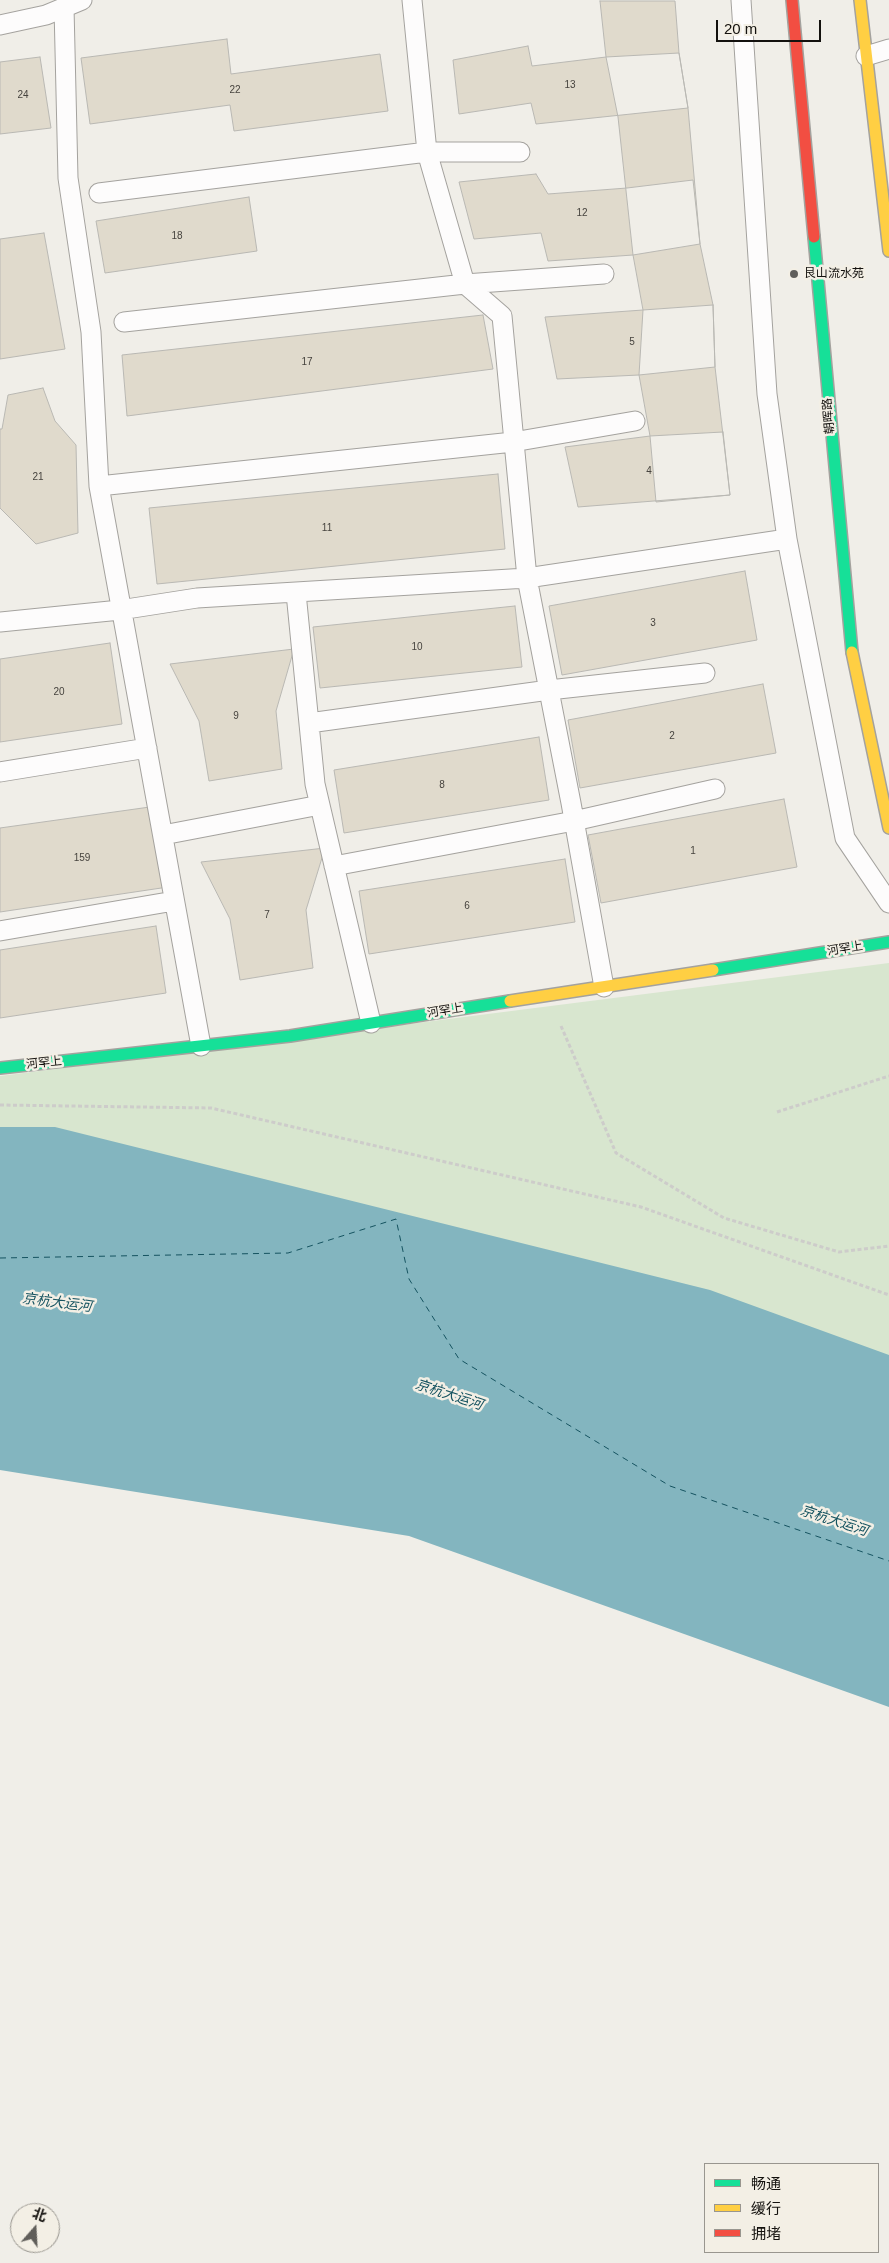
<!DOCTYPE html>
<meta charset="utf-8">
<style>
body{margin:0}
#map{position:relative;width:889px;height:2263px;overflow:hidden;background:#f0eee8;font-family:Helvetica,"Noto Sans SC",sans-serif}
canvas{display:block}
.legend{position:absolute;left:704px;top:2163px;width:175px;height:90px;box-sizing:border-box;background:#f3efe5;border:1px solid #99968f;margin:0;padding:6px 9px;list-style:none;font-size:15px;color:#13110e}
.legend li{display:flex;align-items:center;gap:10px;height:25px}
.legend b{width:25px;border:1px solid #99968f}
.north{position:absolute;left:10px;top:2203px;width:50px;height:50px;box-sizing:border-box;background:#f3efe5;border:1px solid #99968f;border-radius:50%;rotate:19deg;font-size:14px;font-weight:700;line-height:20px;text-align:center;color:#13110e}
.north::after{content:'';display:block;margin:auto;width:18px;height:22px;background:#605e5a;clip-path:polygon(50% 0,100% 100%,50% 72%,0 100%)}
.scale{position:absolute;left:716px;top:20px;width:105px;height:22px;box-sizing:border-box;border:2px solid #13110e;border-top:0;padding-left:6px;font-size:15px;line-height:18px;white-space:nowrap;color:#13110e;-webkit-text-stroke:4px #f3efe5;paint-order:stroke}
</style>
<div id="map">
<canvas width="889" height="2263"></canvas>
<ul class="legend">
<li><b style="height:6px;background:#16e098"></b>畅通</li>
<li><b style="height:6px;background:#ffcf43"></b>缓行</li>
<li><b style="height:6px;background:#f24e42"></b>拥堵</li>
</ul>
<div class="north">北</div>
<div class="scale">20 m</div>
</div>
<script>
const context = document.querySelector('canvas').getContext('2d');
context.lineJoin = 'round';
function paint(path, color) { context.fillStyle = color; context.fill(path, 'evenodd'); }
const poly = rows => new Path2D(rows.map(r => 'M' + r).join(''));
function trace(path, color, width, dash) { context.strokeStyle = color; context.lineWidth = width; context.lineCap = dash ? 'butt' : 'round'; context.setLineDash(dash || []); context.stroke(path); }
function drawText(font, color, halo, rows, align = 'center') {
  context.font = font + ' Helvetica,"Noto Sans SC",sans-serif'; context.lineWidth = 5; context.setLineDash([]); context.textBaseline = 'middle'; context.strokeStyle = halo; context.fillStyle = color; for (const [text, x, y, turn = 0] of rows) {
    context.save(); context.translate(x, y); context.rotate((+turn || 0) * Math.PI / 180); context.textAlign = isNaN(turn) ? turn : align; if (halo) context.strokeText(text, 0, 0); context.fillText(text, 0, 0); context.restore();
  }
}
paint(poly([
 [889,963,889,1359,0,1143,0,1076]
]), '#d8e6cf');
paint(poly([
 [0,1127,55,1127,710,1290,889,1355,889,1707,409,1536,0,1470]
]), '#83b5bf');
trace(poly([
 [0,1258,288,1253,396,1219,409,1279,459,1359,670,1486,889,1561]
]), '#155360', 1, [6, 5]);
const building = poly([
 [600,1,675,1,679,53,688,108,700,244,713,305,715,367,730,495,656,502,650,436,639,375,643,310,633,255,618,117,606,57,600,1],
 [227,39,231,74,380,54,388,111,234,131,230,105,90,124,81,58,227,39],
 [528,46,532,66,606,57,679,53,688,108,536,124,531,103,459,114,453,60,528,46],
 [40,57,51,128,0,134,0,62,40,57],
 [536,174,548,194,627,188,693,180,700,244,633,255,548,261,541,233,474,239,459,182,536,174],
 [249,197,257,251,105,273,96,221,249,197],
 [44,233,65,349,0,359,0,239,44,233],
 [713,305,715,367,639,375,557,379,545,317,713,305],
 [483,315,493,369,127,416,122,355,483,315],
 [43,388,55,421,76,445,78,533,36,544,0,508,0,429,2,429,8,395,43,388],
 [723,432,730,495,578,507,565,447,650,436,723,432],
 [498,474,505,549,157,584,149,508,498,474],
 [745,571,757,640,562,675,549,606,745,571],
 [515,606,522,667,320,688,313,627,515,606],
 [110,643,122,724,0,742,0,659,110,643],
 [294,649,276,711,282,769,209,781,199,721,170,664,294,649],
 [763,684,776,753,580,788,568,720,763,684],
 [539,737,549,800,344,833,334,770,539,737],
 [784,799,797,867,601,903,588,835,784,799],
 [157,806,168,887,0,912,0,828,157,806],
 [325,848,306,910,313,968,240,980,230,919,201,862,325,848],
 [565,859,575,922,369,954,359,891,565,859],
 [156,926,166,993,0,1018,0,950,156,926]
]);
paint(building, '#e0dacc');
trace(building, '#b9b8b3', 1);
const lane = poly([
 [412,0,427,152,465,284,502,316,527,578,571,803,604,987],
 [741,0,767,394,787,539,845,838,889,903],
 [64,7,68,178,91,332,99,486,201,1046],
 [0,25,46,15,82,0],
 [866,56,889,49],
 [99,193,427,152,520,152],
 [124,322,465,284,604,274],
 [99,486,513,442,635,421],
 [296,593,315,784,371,1023],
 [0,622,120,610,197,598,527,578,787,539],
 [309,723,549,690,705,673],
 [0,772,147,748],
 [163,835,320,805],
 [334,866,574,821,715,789],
 [0,931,174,901]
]);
const fast = poly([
 [814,237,852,652],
 [713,970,889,942],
 [0,1068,290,1036,510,1001]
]);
const slow = poly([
 [860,0,889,251],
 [852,652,889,828],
 [510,1001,713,970]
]);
const jam = poly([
 [792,0,814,237]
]);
trace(lane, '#a4a29e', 21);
trace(fast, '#a4a29e', 14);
trace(slow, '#a4a29e', 14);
trace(jam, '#a4a29e', 14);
trace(poly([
 [561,1026,616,1153,724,1218,839,1252,889,1246],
 [0,1105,211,1108,641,1207,889,1295],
 [777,1112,889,1076]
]), '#cdccca', 3, [4, 2.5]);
trace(lane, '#fdfcfc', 19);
trace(fast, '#16e098', 11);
trace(slow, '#ffcf43', 11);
trace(jam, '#f24e42', 11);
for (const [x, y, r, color] of [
 [794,274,5,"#605e5a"]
]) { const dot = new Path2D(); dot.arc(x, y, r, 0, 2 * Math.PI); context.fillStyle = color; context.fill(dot); trace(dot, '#f3efe5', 2); }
drawText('10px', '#46433e', null, [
 ["13",570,85],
 ["22",235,90],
 ["24",23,95],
 ["12",582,213],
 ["18",177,236],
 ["5",632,342],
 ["17",307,362],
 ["4",649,471],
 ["21",38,477],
 ["11",327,528],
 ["3",653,623],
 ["10",417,647],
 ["20",59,692],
 ["9",236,716],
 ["2",672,736],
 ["8",442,785],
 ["1",693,851],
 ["159",82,858],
 ["6",467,906],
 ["7",267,915]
]);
drawText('12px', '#13110e', '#f3efe5', [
 ["艮山流水苑",804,274]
], 'left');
drawText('12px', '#13110e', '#f3efe5', [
 ["朝晖路",829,416,-95],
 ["河罕上",845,949,-9],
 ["河罕上",445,1011,-9],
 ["河罕上",44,1063,-6]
]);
drawText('italic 14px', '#155360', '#f3efe5', [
 ["京杭大运河",57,1303,7],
 ["京杭大运河",449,1395,18],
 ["京杭大运河",834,1521,18]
]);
</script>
